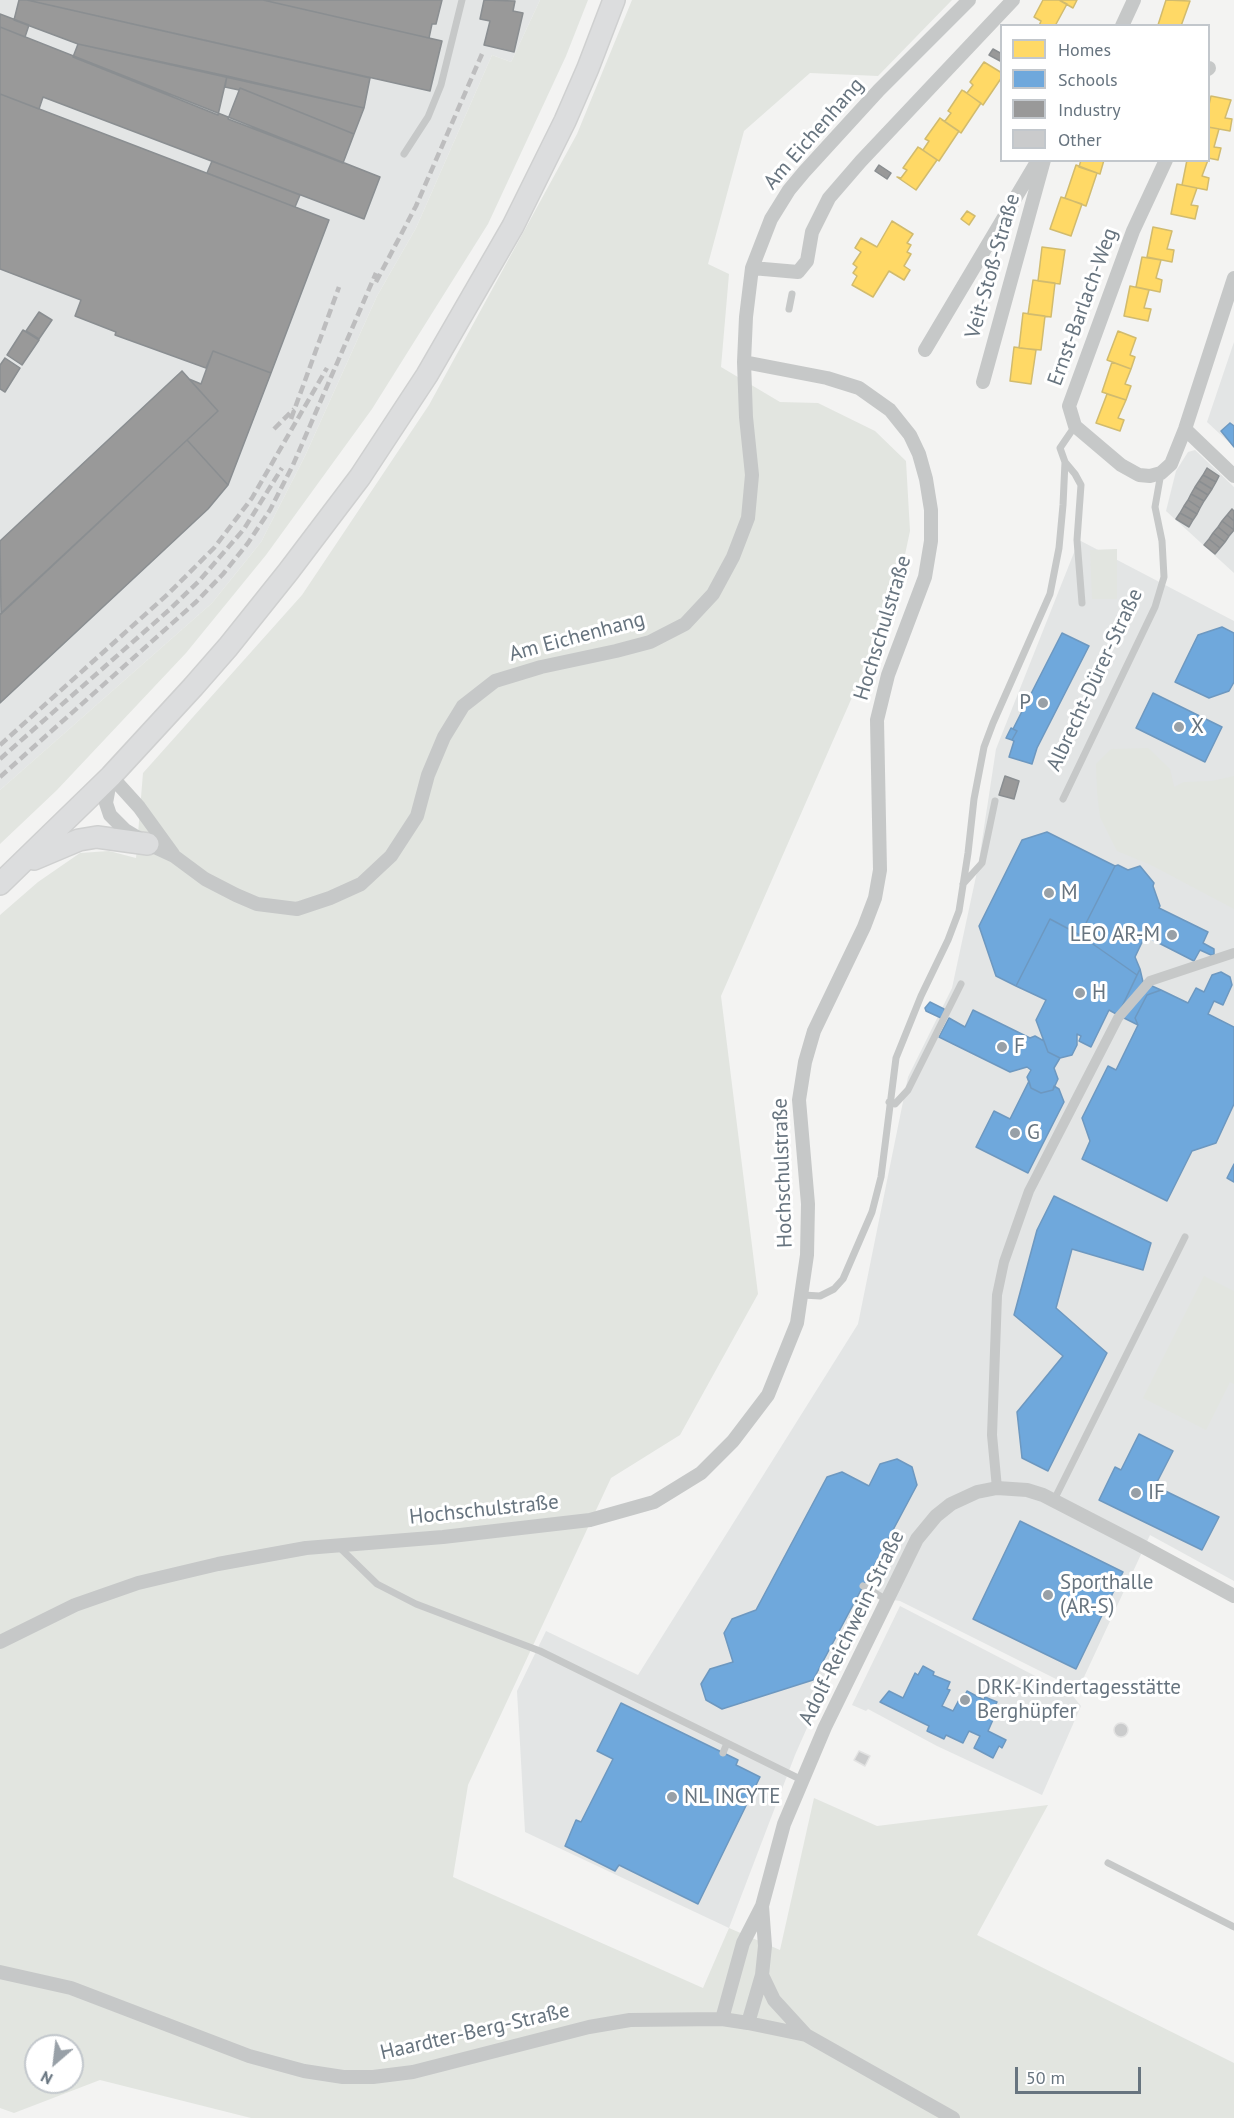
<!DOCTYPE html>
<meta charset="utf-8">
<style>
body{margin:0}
#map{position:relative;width:1234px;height:2118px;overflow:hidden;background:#f3f3f2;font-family:"PT Sans",sans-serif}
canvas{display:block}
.legend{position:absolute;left:1000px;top:24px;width:210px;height:138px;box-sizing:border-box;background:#fff;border:2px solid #c2c7cc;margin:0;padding:8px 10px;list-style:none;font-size:18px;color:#67747f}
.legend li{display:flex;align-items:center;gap:12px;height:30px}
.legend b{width:30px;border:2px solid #c2c7cc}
.north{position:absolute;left:24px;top:2034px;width:60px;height:60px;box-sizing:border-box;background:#fff;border:2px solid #c2c7cc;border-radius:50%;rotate:208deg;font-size:16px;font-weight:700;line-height:24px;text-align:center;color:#67747f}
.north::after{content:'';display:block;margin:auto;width:21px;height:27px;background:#98a0a7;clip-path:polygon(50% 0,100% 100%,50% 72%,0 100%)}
.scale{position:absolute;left:1015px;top:2067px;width:126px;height:27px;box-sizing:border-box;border:3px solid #67747f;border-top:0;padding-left:8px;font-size:18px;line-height:21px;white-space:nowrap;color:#67747f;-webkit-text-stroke:4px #fff;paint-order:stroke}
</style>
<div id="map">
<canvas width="1234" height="2118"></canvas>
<ul class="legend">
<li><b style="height:16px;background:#ffd966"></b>Homes</li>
<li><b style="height:16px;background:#6fa8dc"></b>Schools</li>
<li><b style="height:16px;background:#999"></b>Industry</li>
<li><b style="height:16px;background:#cacbcc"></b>Other</li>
</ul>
<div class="north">N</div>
<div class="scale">50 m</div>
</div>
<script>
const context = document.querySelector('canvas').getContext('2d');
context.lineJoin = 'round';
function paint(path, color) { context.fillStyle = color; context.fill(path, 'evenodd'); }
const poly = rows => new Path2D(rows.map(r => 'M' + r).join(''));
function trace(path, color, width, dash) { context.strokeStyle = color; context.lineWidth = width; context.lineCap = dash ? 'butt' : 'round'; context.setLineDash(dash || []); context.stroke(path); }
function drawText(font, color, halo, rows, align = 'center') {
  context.font = font + ' "PT Sans",sans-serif'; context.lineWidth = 6; context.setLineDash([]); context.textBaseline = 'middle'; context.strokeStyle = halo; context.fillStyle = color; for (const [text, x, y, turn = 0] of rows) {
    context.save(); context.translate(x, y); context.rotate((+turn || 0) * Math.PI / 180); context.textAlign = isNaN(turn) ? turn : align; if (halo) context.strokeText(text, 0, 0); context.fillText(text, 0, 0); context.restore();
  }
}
paint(poly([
 [0,0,540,0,511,62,492,55,416,228,377,296,305,456,261,542,212,603,0,790],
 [1234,342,1234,447,1207,422],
 [1195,450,1234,487,1234,573,1166,511,1176,471,1188,452],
 [1079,540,1234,621,1234,1581,1150,1535,1078,1690,900,1601,872,1597,825,1687,795,1755,729,1928,525,1832,517,1691,546,1631,638,1675,858,1324,908,1077,952,988,978,867,996,749],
 [900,1606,1072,1695,1081,1706,1042,1795,937,1746,868,1709,866,1711,852,1705]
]), '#e3e5e5');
paint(poly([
 [540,0,588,0,566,56,488,224,372,409,266,555,186,653,57,790,0,844,0,790,212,603,261,542,305,456,377,296,416,228,492,55,511,62],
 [632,0,952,0,878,76,810,73,744,131,708,264,729,274,721,367,780,402,818,403,875,431,906,461,910,531,896,597,721,996,758,1294,680,1435,611,1478,468,1785,453,1877,703,1988,729,1928,780,1950,814,1798,877,1826,1048,1805,977,1935,1234,2063,1234,2118,251,2118,100,2080,14,2113,0,2108,0,915,38,882,80,853,109,851,136,858,143,773,302,595,429,405,577,134],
 [36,2046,72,2046,72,2082,36,2082],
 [1117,549,1117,599,1092,599,1090,550],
 [1148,748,1170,769,1174,787,1184,782,1212,781,1234,776,1234,909,1151,865,1117,851,1100,817,1097,792,1096,764,1111,749],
 [1204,1276,1234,1291,1234,1384,1230,1382,1206,1430,1143,1398]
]), '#e2e5e0');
const homes = poly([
 [1043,0,1059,0,1067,4,1055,26,1039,26,1041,21,1034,17,1043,0],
 [1059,0,1077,0,1073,8,1059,0],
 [1166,0,1190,1,1181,26,1158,25,1166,0],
 [984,62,1002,73,1002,77,983,105,964,91,967,93,973,85,970,82,984,62],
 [962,90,981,103,961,133,942,120,945,121,951,113,948,111,962,90],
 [1211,96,1231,100,1225,118,1232,119,1230,131,1208,127,1208,109,1211,96],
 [940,118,959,131,939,161,920,148,923,150,929,141,925,139,940,118],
 [1208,127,1219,129,1214,147,1221,148,1218,160,1208,158,1208,127],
 [918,147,937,160,916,190,897,177,901,178,907,170,903,168,918,147],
 [1081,160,1104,160,1100,174,1079,167,1081,160],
 [1187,160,1208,160,1202,176,1209,178,1207,190,1182,185,1187,160],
 [1076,165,1097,173,1086,206,1065,198,1076,165],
 [1177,184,1197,188,1191,205,1198,206,1195,219,1171,214,1177,184],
 [1061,197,1082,204,1071,236,1050,229,1061,197],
 [967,211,975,216,969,225,961,219,967,211],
 [892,221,913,234,907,243,911,245,907,252,911,254,904,266,910,270,904,280,889,271,873,297,852,285,857,276,853,273,857,267,853,264,861,252,855,248,861,238,877,247,892,221],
 [1153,227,1172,231,1167,249,1174,250,1172,262,1147,257,1153,227],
 [1042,247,1065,250,1060,284,1038,281,1042,247],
 [1142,257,1161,260,1156,278,1162,280,1160,292,1136,287,1142,257],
 [1033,280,1055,283,1051,317,1028,314,1033,280],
 [1130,286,1149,290,1144,308,1151,309,1148,321,1124,316,1130,286],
 [1023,313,1045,316,1041,350,1019,348,1023,313],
 [1118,331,1136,338,1130,355,1135,357,1131,369,1107,360,1118,331],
 [1014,347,1036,350,1031,384,1010,381,1014,347],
 [1112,362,1131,369,1125,384,1131,386,1126,400,1102,392,1112,362],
 [1107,394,1126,400,1118,418,1124,420,1120,431,1096,423,1107,394]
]);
paint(homes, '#ffd966');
trace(homes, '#d1bb6e', 1.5);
const schools = poly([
 [1230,423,1234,426,1234,447,1221,431,1230,423],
 [1222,627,1234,633,1234,682,1229,691,1209,698,1175,682,1198,635,1222,627],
 [1062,633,1089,646,1037,748,1032,764,1009,757,1014,741,1012,740,1017,731,1013,729,1062,633],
 [1153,693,1222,727,1205,762,1136,728,1153,693],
 [1011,728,1017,731,1012,740,1006,738,1011,728],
 [1047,832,1115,866,1080,935,1050,919,1016,986,996,976,979,926,1022,840,1047,832],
 [1118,865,1128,870,1140,866,1154,883,1153,886,1160,906,1159,908,1208,932,1203,943,1214,949,1214,955,1211,955,1200,950,1194,961,1145,936,1135,957,1140,969,1137,975,1080,935,1115,866,1118,865],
 [1050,919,1080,935,1137,975,1118,1015,1109,1010,1091,1047,1079,1041,1081,1036,1077,1034,1077,1045,1072,1055,1060,1058,1048,1052,1036,1020,1046,1000,1016,986,1050,919],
 [1140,969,1143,982,1161,990,1147,995,1135,1018,1138,1025,1118,1015,1140,969],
 [1221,972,1230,977,1232,985,1223,1005,1214,1001,1208,1014,1234,1027,1234,1104,1216,1143,1192,1151,1167,1201,1082,1159,1090,1141,1082,1118,1108,1066,1116,1070,1138,1025,1135,1018,1147,995,1161,990,1188,1003,1196,988,1204,992,1212,975,1221,972],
 [930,1002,944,1009,945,1012,941,1018,926,1011,925,1008,930,1002],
 [973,1010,1030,1038,1035,1036,1044,1041,1048,1052,1060,1058,1054,1068,1058,1079,1053,1090,1041,1093,1031,1088,1027,1077,1031,1070,1027,1067,1010,1072,939,1037,949,1018,965,1027,973,1010],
 [1029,1081,1031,1088,1041,1093,1053,1090,1054,1086,1059,1089,1064,1102,1028,1173,976,1147,994,1111,1010,1119,1029,1081],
 [1234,1164,1234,1182,1227,1178,1234,1164],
 [1054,1196,1151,1243,1143,1270,1072,1249,1056,1308,1107,1353,1048,1471,1022,1458,1017,1412,1063,1356,1014,1315,1037,1230,1054,1196],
 [1139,1434,1173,1451,1155,1486,1219,1517,1202,1550,1099,1500,1115,1467,1121,1470,1139,1434],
 [897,1459,912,1467,917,1485,813,1680,722,1709,706,1700,701,1684,710,1669,733,1662,724,1633,732,1619,756,1610,827,1477,842,1472,869,1486,880,1464,897,1459],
 [1020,1521,1123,1572,1076,1669,973,1619,1020,1521],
 [923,1666,934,1672,933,1675,950,1682,947,1689,950,1690,942,1706,953,1711,961,1696,964,1697,967,1691,984,1700,985,1697,997,1702,993,1711,996,1713,988,1731,1006,1740,1002,1748,999,1746,993,1758,974,1748,980,1736,969,1731,963,1743,946,1735,944,1739,927,1731,929,1726,880,1702,889,1691,903,1698,915,1673,918,1675,923,1666],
 [621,1703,738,1760,736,1765,760,1777,698,1904,619,1865,615,1871,565,1846,576,1820,581,1822,613,1759,597,1751,621,1703]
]);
paint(schools, '#6fa8dc');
trace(schools, '#6d98c0', 1.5);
const industry = poly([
 [19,0,27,0,370,78,364,108,78,44,14,20,19,0],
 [27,0,263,0,442,41,430,91,27,0],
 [263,0,442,0,436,24,432,24,429,38,263,0],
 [484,0,515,1,513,11,523,13,514,52,484,45,490,21,480,19,484,0],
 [0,14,29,25,25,37,0,27,0,14],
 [0,27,380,177,364,219,43,97,39,109,0,94,0,27],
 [78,44,227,76,218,115,73,57,78,44],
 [993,49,1002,54,1002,62,989,55,993,49],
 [227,76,364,108,354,134,240,88,239,90,225,87,227,76],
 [240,88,354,134,343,163,228,119,240,88],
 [0,94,329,220,271,373,213,351,206,368,115,335,116,332,75,316,81,300,0,269,0,94],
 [212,161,300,195,295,207,207,173,212,161],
 [879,165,891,173,887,179,875,171,879,165],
 [39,312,52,320,39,339,26,331,39,312],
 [23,330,39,340,22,365,7,355,23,330],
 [213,351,271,373,228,485,187,440,218,411,189,379,201,384,213,351],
 [5,358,20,368,5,392,0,389,0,365,5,358],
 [182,371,218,411,1,614,0,541,182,371],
 [187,440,228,485,208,509,0,703,0,614,187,440],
 [1207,468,1219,476,1216,482,1203,475,1207,468],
 [1203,475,1216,482,1212,489,1199,481,1203,475],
 [1199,481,1212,489,1208,495,1195,487,1199,481],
 [1195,487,1208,495,1204,501,1191,494,1195,487],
 [1191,494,1204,501,1200,508,1188,500,1191,494],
 [1188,500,1200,508,1197,514,1184,506,1188,500],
 [1184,506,1197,514,1193,520,1180,513,1184,506],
 [1232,509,1234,511,1234,521,1227,515,1232,509],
 [1180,513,1193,520,1189,527,1176,519,1180,513],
 [1227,515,1234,521,1234,530,1222,521,1227,515],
 [1222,521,1234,530,1229,536,1218,527,1222,521],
 [1218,527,1229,536,1225,542,1213,533,1218,527],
 [1213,533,1225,542,1220,548,1209,539,1213,533],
 [1209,539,1220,548,1215,554,1204,545,1209,539],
 [1005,776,1019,781,1014,799,999,795,1005,776]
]);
paint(industry, '#999');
trace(industry, '#8a8e91', 1.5);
const building = poly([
 [988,271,997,276,990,287,982,282,988,271],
 '1114 1730a7 7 0 1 1 14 0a7 7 0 1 1-14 0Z',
 [859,1751,870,1756,865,1766,854,1760,859,1751]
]);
paint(building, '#cacbcc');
trace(building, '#e2e2e2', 1.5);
const primary = poly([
 [34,859,79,840,97,837,148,844],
 [0,884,111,776,193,687,228,647,288,572,360,477,427,375,513,226,565,121,588,68,614,0]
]);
trace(primary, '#cfd0d0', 24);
trace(poly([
 [404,154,428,117,441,85,462,0],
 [789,309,792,294],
 [1065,462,1075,474,1081,485,1077,540,1082,603],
 [1063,799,1155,607,1164,577,1162,541,1155,507,1161,473],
 [963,884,982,863,995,801],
 [889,1102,895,1104,908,1090,961,984],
 [803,1295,820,1296,834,1289,843,1279,872,1212,881,1177,896,1058,921,996,948,940,959,911,968,853,974,799,984,747,993,723,1050,594,1059,548,1063,505,1065,462,1060,448,1075,426],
 [1054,1500,1185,1237],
 [337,1545,377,1584,416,1604,540,1651,802,1780],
 [863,1586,887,1600],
 [723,1753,727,1743],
 [1108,1863,1234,1927]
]), '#c6c8c8', 7);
trace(poly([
 [997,1488,992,1435,997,1295,1004,1262,1029,1191,1118,1018,1150,981,1234,953]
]), '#c6c8c8', 10);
trace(poly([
 [1122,26,1134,0],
 [1208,69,1209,68],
 [1166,160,1133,231,1069,406,1075,426,1121,465,1139,475,1150,476,1161,473,1171,464,1185,429,1234,278],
 [752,268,798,272,807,261,812,232,829,198,861,161,1013,0],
 [925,350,1038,160],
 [983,382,1044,160],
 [1185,429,1234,476],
 [111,776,106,803,110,815,125,830,148,844,174,856,205,879,236,895,257,904,297,909,330,898,361,884,391,856,417,816,428,775,444,737,463,706,495,681,541,667,616,651,650,642,685,624,713,594,733,557,748,518,752,475,746,417,744,362,746,317,752,268,771,219,789,190,804,172,879,90,969,0],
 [111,776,139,807,173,854],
 [0,1642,75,1605,138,1583,218,1564,306,1548,443,1537,590,1520,654,1502,701,1473,733,1441,768,1395,797,1323,807,1255,808,1204,799,1100,805,1062,814,1031,864,927,875,898,880,870,877,720,888,675,925,577,931,541,931,510,926,479,919,454,910,435,890,410,859,388,827,378,744,362],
 [0,1972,71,1988,249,2056,304,2071,343,2077,373,2077,413,2072,589,2027,630,2020,722,2019,748,2023,806,2035,953,2118],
 [762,1975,774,2000,806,2035],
 [722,2019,743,1943,762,1906,784,1824,825,1727,917,1539,936,1516,951,1504,977,1492,997,1488,1027,1490,1043,1495,1138,1544,1234,1596],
 [748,2023,762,1975,765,1946,762,1906]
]), '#c6c8c8', 14);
trace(primary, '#dcddde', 21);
trace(poly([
 [376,282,416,206,482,54],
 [291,419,339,287],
 [274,429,294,409],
 [0,745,168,594,214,548,252,498,327,368],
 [0,759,169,610,199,581,244,529,282,468],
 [0,777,196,602,223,574,248,543,270,510,293,465,376,273]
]), '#bdbdbe', 4.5, [9, 4.5]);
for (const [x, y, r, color] of [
 [1043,703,6,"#98a0a7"],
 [1179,727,6,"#98a0a7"],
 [1049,893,6,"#98a0a7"],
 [1172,935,6,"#98a0a7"],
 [1080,993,6,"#98a0a7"],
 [1002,1047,6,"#98a0a7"],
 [1015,1133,6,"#98a0a7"],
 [1136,1493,6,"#98a0a7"],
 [1048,1595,6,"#98a0a7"],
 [965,1700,6,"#98a0a7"],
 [672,1797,6,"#98a0a7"]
]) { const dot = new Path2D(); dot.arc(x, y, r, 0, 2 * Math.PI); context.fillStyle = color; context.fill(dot); trace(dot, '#fff', 2); }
drawText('21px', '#67747f', '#fff', [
 ["Am Eichenhang",814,134,-49],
 ["Veit-Stoß-Straße",993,266,-74],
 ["Ernst-Barlach-Weg",1083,307,-70],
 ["Hochschulstraße",883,628,-73],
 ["Am Eichenhang",577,637,-15],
 ["Albrecht-Dürer-Straße",1095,680,-65],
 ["Hochschulstraße",783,1173,-92],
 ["Hochschulstraße",484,1510,-6],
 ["Adolf-Reichwein-Straße",852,1628,-64],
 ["Haardter-Berg-Straße",475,2032,-13]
]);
drawText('21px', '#67747f', '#fff', [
 ["P",1031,703,"right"],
 ["X",1191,727],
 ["M",1061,893],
 ["LEO AR-M",1160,935,"right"],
 ["H",1092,993],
 ["F",1014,1047],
 ["G",1027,1133],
 ["IF",1148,1493],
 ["Sporthalle",1060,1583],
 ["(AR-S)",1060,1607],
 ["DRK-Kindertagesstätte",977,1688],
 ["Berghüpfer",977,1712],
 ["NL INCYTE",684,1797]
], 'left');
</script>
